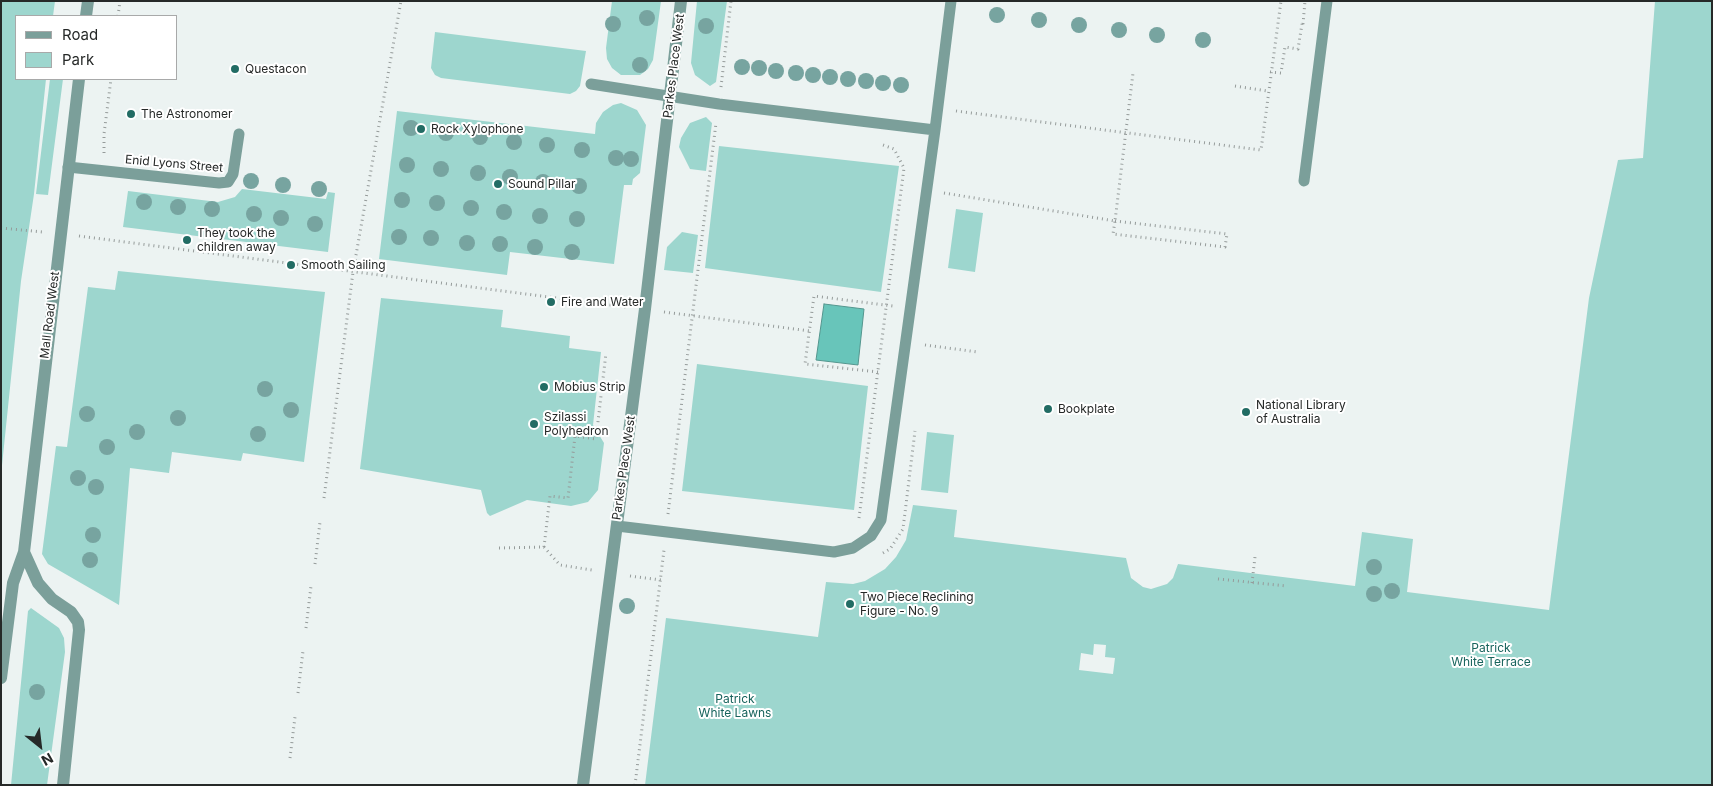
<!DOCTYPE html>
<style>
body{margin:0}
#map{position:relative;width:1713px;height:786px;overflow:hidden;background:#ecf3f2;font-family:Inter,sans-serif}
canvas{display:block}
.frame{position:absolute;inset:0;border:2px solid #262928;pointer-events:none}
.legend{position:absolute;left:15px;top:15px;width:162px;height:65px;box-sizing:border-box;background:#fff;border:1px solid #a8a9a9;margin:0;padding:6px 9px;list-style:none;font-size:15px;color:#262928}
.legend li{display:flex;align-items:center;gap:10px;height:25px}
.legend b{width:25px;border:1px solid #a8a9a9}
.north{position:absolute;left:15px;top:721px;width:50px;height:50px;-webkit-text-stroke:4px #fff;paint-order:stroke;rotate:151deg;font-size:14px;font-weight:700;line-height:20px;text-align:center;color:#262928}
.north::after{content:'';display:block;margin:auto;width:18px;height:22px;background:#262928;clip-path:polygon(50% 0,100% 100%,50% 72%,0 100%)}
</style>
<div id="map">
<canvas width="1713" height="786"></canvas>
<div class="frame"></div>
<ul class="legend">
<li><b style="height:6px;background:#7b9f9a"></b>Road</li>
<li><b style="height:14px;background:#9dd6ce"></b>Park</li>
</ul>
<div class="north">N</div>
</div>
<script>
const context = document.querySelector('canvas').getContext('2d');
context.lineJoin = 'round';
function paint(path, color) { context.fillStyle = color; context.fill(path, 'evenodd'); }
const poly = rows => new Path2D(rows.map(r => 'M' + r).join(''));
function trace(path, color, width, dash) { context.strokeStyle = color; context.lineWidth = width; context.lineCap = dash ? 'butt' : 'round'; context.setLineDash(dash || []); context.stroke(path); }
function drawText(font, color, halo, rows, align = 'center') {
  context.font = font + ' Inter,sans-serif'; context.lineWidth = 4; context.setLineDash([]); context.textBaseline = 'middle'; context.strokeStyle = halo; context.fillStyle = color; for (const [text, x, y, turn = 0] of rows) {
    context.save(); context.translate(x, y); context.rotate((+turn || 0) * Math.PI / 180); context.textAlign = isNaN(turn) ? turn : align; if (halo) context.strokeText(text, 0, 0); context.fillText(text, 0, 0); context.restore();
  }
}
paint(poly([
 [1,1,55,1,53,16,16,16,16,79,46,79,34,194,21,281,1,475],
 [612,1,661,1,653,60,648,69,640,75,621,75,612,68,607,59,606,48],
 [697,1,727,1,716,82,710,86,695,75,691,63],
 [1655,1,1712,1,1712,785,645,785,666,618,818,637,826,582,853,584,865,581,885,569,896,557,906,540,913,505,957,510,954,537,1126,558,1131,578,1143,587,1151,589,1167,584,1173,578,1178,564,1355,586,1362,532,1413,539,1407,592,1549,610,1589,298,1618,160,1643,158],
 [1094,644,1106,645,1105,657,1115,658,1113,674,1079,670,1081,653,1093,655],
 [435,32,586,51,580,86,576,91,570,94,441,78,435,75,431,68],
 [50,79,63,79,48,195,36,194],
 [621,103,637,110,646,125,640,173,633,179,632,185,624,185,614,264,510,252,507,275,379,259,397,111,595,134,596,123,603,112,613,105],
 [706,117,712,123,706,171,690,169,679,147,681,138,690,123],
 [719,146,899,166,881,292,705,268],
 [242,189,326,199,328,192,335,193,328,252,123,227,128,191,218,202,235,197],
 [956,209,983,213,975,272,948,268],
 [682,232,698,235,693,273,664,270,667,247],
 [118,271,325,292,304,462,243,453,241,461,172,452,169,473,130,468,119,605,48,564,42,554,56,446,67,447,88,287,115,290],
 [381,298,503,310,501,327,570,336,569,348,601,352,593,425,604,443,598,490,588,502,571,506,527,500,490,516,487,513,481,490,360,469],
 [697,364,868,386,854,510,682,491],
 [927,432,954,435,948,493,921,490],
 [31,608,59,628,64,638,65,652,47,785,11,785,28,611]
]), '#9dd6ce');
const water = poly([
 [824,304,864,309,858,365,816,360,824,304]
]);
paint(water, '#68c5ba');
trace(water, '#54968e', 1);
trace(poly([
 [118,16,120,1],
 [1303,24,1305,1],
 [1270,72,1281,73,1285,47,1298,49,1302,24],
 [1235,86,1268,91],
 [721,87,731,1],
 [956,111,1261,150,1281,1],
 [104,153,104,134,111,79],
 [944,193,1115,221,1133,73],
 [1115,221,1227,234,1225,247,1113,234,1115,221],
 [1,228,43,232],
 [79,236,626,307],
 [664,312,810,331],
 [925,345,978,352],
 [878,372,805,364,814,296,893,306],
 [324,498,353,272,401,1],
 [668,514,716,123],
 [859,518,904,168,894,149,883,145],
 [544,547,550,496,568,498,575,436,596,439,606,353],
 [499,548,544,547,560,565,592,570],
 [883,553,890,549,903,529,915,431],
 [315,564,320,522],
 [630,576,661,580],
 [1218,579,1287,586],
 [1252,583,1255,557],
 [306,628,311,586],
 [298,693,303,651],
 [290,758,295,717],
 [287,785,287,781],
 [635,785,664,550]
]), '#959b9a', 3, [1, 4]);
trace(poly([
 [591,84,719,104,935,130,881,520,871,536,853,548,834,552,617,526],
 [935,130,951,1],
 [68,167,219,183,228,182,233,174,239,134],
 [1304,181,1327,1]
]), '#7b9f9a', 11);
trace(poly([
 [86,16,88,1],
 [24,552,38,583,52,599,71,612,78,622,79,630,63,785],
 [1,678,13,583,24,552,79,79],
 [583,785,645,309,681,1]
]), '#7b9f9a', 12);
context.fillStyle = '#77a4a0';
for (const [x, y] of [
 [997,15],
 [647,18],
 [1039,20],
 [613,24],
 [1079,25],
 [706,26],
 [1119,30],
 [1157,35],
 [1203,40],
 [640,65],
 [742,67],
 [759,68],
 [776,71],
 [796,73],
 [813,75],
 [830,77],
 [848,79],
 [866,81],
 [883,83],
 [901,85],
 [411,128],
 [446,133],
 [480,137],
 [514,142],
 [547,145],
 [582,150],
 [616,158],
 [631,159],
 [407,165],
 [441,169],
 [478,173],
 [510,177],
 [251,181],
 [543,182],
 [283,185],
 [579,186],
 [319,189],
 [402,200],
 [144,202],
 [437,203],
 [178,207],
 [471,208],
 [212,209],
 [504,212],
 [254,214],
 [540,216],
 [281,218],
 [577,219],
 [315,224],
 [399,237],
 [431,238],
 [467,243],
 [500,244],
 [535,247],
 [572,252],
 [265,389],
 [291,410],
 [87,414],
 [178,418],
 [137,432],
 [258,434],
 [107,447],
 [78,478],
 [96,487],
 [93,535],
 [90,560],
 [1374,567],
 [1392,591],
 [1374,594],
 [627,606],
 [37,692]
]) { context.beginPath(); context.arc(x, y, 8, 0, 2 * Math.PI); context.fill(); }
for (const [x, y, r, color] of [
 [235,69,5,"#226c64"],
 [131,114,5,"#226c64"],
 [421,129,5,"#226c64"],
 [498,184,5,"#226c64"],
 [187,240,5,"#226c64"],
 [291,265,5,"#226c64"],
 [551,302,5,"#226c64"],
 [544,387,5,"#226c64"],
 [1048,409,5,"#226c64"],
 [1246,412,5,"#226c64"],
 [534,424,5,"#226c64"],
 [850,604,5,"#226c64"]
]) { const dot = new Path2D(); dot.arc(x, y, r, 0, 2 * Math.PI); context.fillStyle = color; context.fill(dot); trace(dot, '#fff', 2); }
drawText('12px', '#262928', '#fff', [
 ["Parkes Place West",674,66,-83],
 ["Enid Lyons Street",174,164,5],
 ["Mall Road West",50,315,-83],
 ["Parkes Place West",624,468,-82]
]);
drawText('12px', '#262928', '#fff', [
 ["Questacon",245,69],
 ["The Astronomer",141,114],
 ["Rock Xylophone",431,129],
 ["Sound Pillar",508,184],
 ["They took the",197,233],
 ["children away",197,247],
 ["Smooth Sailing",301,265],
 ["Fire and Water",561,302],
 ["Mobius Strip",554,387],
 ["National Library",1256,405],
 ["of Australia",1256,419],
 ["Bookplate",1058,409],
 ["Szilassi",544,417],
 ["Polyhedron",544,431],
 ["Two Piece Reclining",860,597],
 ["Figure - No. 9",860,611]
], 'left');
drawText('12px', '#18645d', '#fff', [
 ["Patrick",1491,648],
 ["White Terrace",1491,662],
 ["Patrick",735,699],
 ["White Lawns",735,713]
]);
</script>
